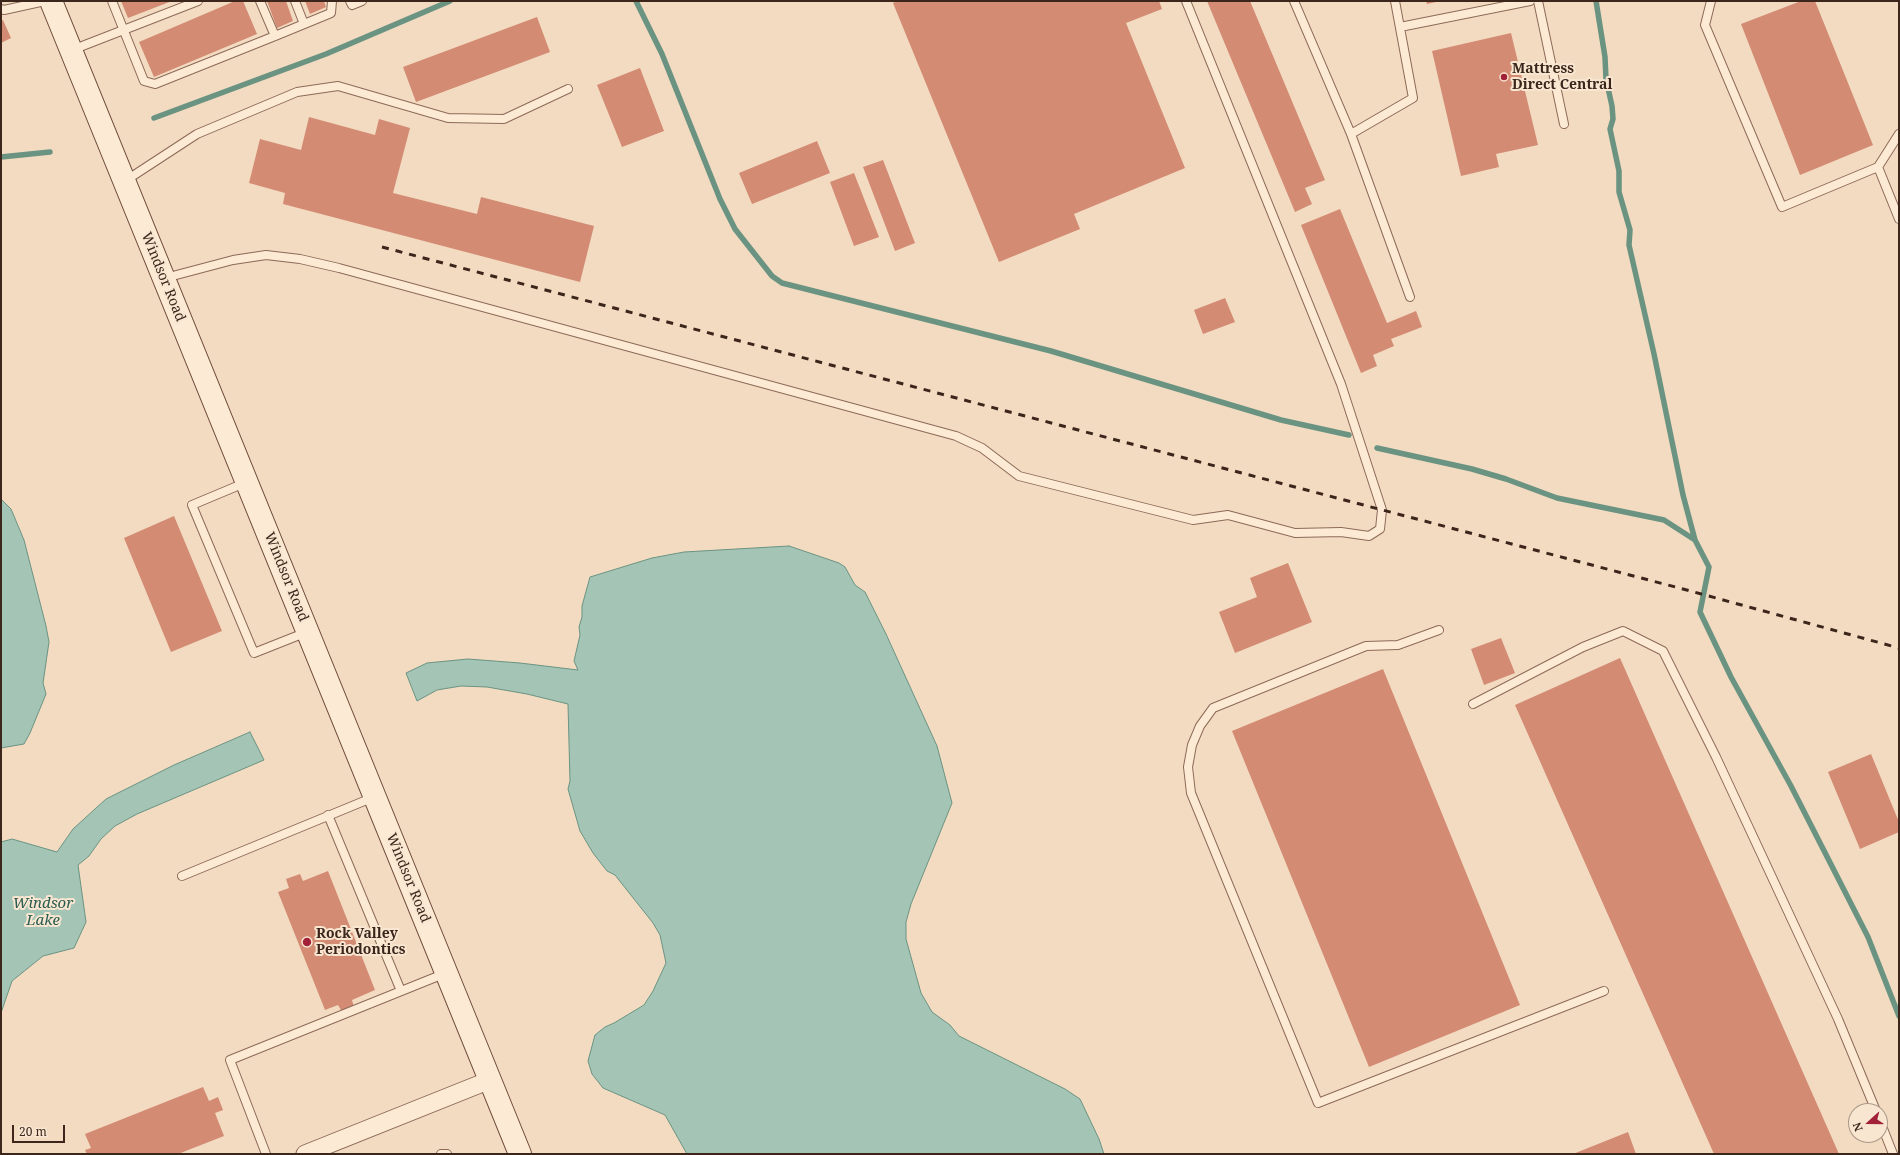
<!DOCTYPE html>
<style>
body{margin:0}
#map{position:relative;width:1900px;height:1155px;overflow:hidden;background:#f2dbc1;font-family:"Noto Serif",serif}
canvas{display:block}
.frame{position:absolute;inset:0;border:2px solid #3c261c;pointer-events:none}
.north{position:absolute;left:1848px;top:1103px;width:40px;height:40px;box-sizing:border-box;background:#f9e6d1;border:1px solid #ad9989;border-radius:50%;rotate:249deg;font-size:11px;font-weight:700;line-height:16px;text-align:center;color:#3c261c}
.north::after{content:'';display:block;margin:auto;width:14px;height:18px;background:#a22138;clip-path:polygon(50% 0,100% 100%,50% 72%,0 100%)}
.scale{position:absolute;left:12px;top:1125px;width:53px;height:18px;box-sizing:border-box;border:2px solid #3c261c;border-top:0;padding-left:5px;font-size:12px;line-height:14px;white-space:nowrap;color:#3c261c;-webkit-text-stroke:3px #f9e6d1;paint-order:stroke}
</style>
<div id="map">
<canvas width="1900" height="1155"></canvas>
<div class="frame"></div>
<div class="north">N</div>
<div class="scale">20 m</div>
</div>
<script>
const context = document.querySelector('canvas').getContext('2d');
context.lineJoin = 'round';
function paint(path, color) { context.fillStyle = color; context.fill(path, 'evenodd'); }
const poly = rows => new Path2D(rows.map(r => 'M' + r).join(''));
function trace(path, color, width, dash) { context.strokeStyle = color; context.lineWidth = width; context.lineCap = dash ? 'butt' : 'round'; context.setLineDash(dash || []); context.stroke(path); }
function drawText(font, color, halo, rows, align = 'center') {
  context.font = font + ' "Noto Serif",serif'; context.lineWidth = 4; context.setLineDash([]); context.textBaseline = 'middle'; context.strokeStyle = halo; context.fillStyle = color; for (const [text, x, y, turn = 0] of rows) {
    context.save(); context.translate(x, y); context.rotate((+turn || 0) * Math.PI / 180); context.textAlign = isNaN(turn) ? turn : align; if (halo) context.strokeText(text, 0, 0); context.fillText(text, 0, 0); context.restore();
  }
}
const water = poly([
 [1,499,11,509,24,540,46,626,49,642,43,683,46,694,30,733,24,744,1,748,1,499],
 [789,546,839,563,845,567,855,585,865,592,886,634,937,746,952,803,911,904,906,922,906,939,921,993,932,1012,950,1025,959,1036,1065,1089,1080,1099,1099,1139,1104,1154,687,1154,665,1115,603,1088,592,1074,588,1061,595,1035,605,1027,614,1023,644,1005,653,991,666,963,660,935,653,923,615,875,607,871,593,853,580,831,568,789,570,781,568,704,527,694,487,687,461,686,437,690,417,701,406,673,427,663,468,659,520,663,578,670,574,661,580,635,579,627,582,617,582,606,590,577,652,558,684,552,789,546],
 [250,732,264,760,137,814,115,826,101,839,89,856,78,865,86,922,74,948,43,956,12,981,1,1013,1,842,12,839,57,852,73,829,106,799,174,765,250,732]
]);
paint(water, '#a4c4b5');
trace(water, '#6a9382', 1);
trace(poly([
 [636,1,662,54,720,199,735,229,772,276,782,283,1051,351,1281,420,1349,435],
 [1596,1,1605,57,1606,79,1612,106,1613,119,1610,129,1619,171,1619,192,1630,230,1629,245,1654,354,1683,495,1695,540,1709,567,1700,612,1731,677,1791,786,1868,937,1899,1016],
 [154,118,326,54,450,1],
 [1,157,50,152],
 [1377,448,1472,469,1506,479,1557,498,1664,520,1695,540]
]), '#6a9382', 5.5);
paint(poly([
 [121,1,172,1,128,18],
 [235,1,243,1,257,34,154,77,139,42],
 [267,1,286,1,293,21,277,28],
 [305,1,324,1,326,7,310,14],
 [897,1,1159,1,1162,9,1126,23,1185,168,1074,214,1080,229,999,262,893,3],
 [1207,1,1250,1,1325,180,1305,188,1312,204,1295,212],
 [1426,1,1436,1,1436,2,1427,4],
 [1801,1,1815,1,1873,145,1800,175,1741,24],
 [537,17,550,52,416,102,403,67],
 [3,20,11,38,1,43,1,21],
 [1511,33,1538,145,1496,154,1499,167,1461,176,1432,51],
 [640,68,664,131,622,147,597,85],
 [309,117,375,135,379,119,410,128,393,193,477,214,481,197,594,226,580,282,283,204,285,193,249,183,260,139,301,150],
 [817,141,830,173,752,204,739,173],
 [883,160,915,243,895,251,863,167],
 [854,173,879,237,854,246,830,182],
 [1340,209,1387,323,1416,311,1422,327,1391,339,1394,346,1373,355,1377,366,1361,373,1301,225],
 [1225,298,1235,322,1203,334,1194,310],
 [174,516,222,631,171,652,124,538],
 [1288,563,1312,622,1235,653,1219,612,1257,597,1250,578],
 [1501,638,1515,673,1484,685,1471,649],
 [1620,658,1839,1154,1714,1154,1515,705],
 [1383,669,1520,1005,1369,1067,1232,731],
 [1871,754,1899,822,1899,832,1860,849,1828,772],
 [328,871,375,990,352,1000,354,1007,342,1012,338,1005,325,1010,278,892,289,888,286,879,300,874,303,881],
 [203,1087,209,1101,218,1097,223,1110,215,1113,224,1136,178,1154,87,1154,85,1150,91,1148,85,1134],
 [1628,1132,1636,1154,1573,1154]
]), '#d38b73');
const lane = poly([
 [112,1,144,81,155,84,275,36,260,1],
 [295,1,304,24],
 [350,1,352,5,362,1],
 [1294,1,1351,134],
 [1395,1,1413,98,1351,134,1410,297],
 [1538,1,1564,124],
 [1711,1,1705,25,1782,207,1878,167,1899,134],
 [1,9,4,10,45,1],
 [1400,27,1530,1],
 [275,36,331,13,332,1],
 [72,50,198,1],
 [1878,167,1899,219],
 [125,181,197,134,297,92,338,86,448,118,504,119,568,89],
 [165,278,233,260,266,255,300,259,339,268,956,436,982,448,1019,476,1193,520,1228,515,1295,533,1341,532,1369,536,1380,529,1382,510,1341,384,1186,1],
 [247,482,192,505,254,653,307,632],
 [1439,630,1398,645,1366,646,1213,708,1200,726,1192,745,1188,767,1191,793,1318,1103,1604,991],
 [1473,704,1583,647,1623,631,1663,651,1716,757,1838,1019,1876,1111],
 [328,815,401,991],
 [182,876,374,797],
 [1880,1121,1893,1154],
 [266,1154,230,1060,446,973],
 [441,1154,447,1154]
]);
const street = poly([
 [305,1154,490,1080]
]);
const secondary = poly([
 [51,1,520,1154]
]);
trace(lane, '#8d6a57', 10);
trace(street, '#8d6a57', 19);
trace(secondary, '#6f4b3a', 24);
trace(lane, '#fcead5', 8);
trace(street, '#fcead5', 17);
trace(secondary, '#fcead5', 22);
trace(poly([
 [382,247,1683,589,1899,648]
]), '#3c261c', 3, [7, 7]);
for (const [x, y, r, color] of [
 [1504,77,4,"#a22138"],
 [307,942,5,"#a22138"]
]) { const dot = new Path2D(); dot.arc(x, y, r, 0, 2 * Math.PI); context.fillStyle = color; context.fill(dot); trace(dot, '#f9e6d1', 1.5); }
drawText('bold 14px', '#3c261c', '#f9e6d1', [
 ["Mattress",1512,69],
 ["Direct Central",1512,85],
 ["Rock Valley",316,934],
 ["Periodontics",316,950]
], 'left');
drawText('14px', '#3c261c', '#f9e6d1', [
 ["Windsor Road",163,277,68],
 ["Windsor Road",286,577,68],
 ["Windsor Road",408,878,68]
]);
drawText('italic 15px', '#2a5d51', '#f9e6d1', [
 ["Windsor",43,904],
 ["Lake",43,921]
]);
</script>
